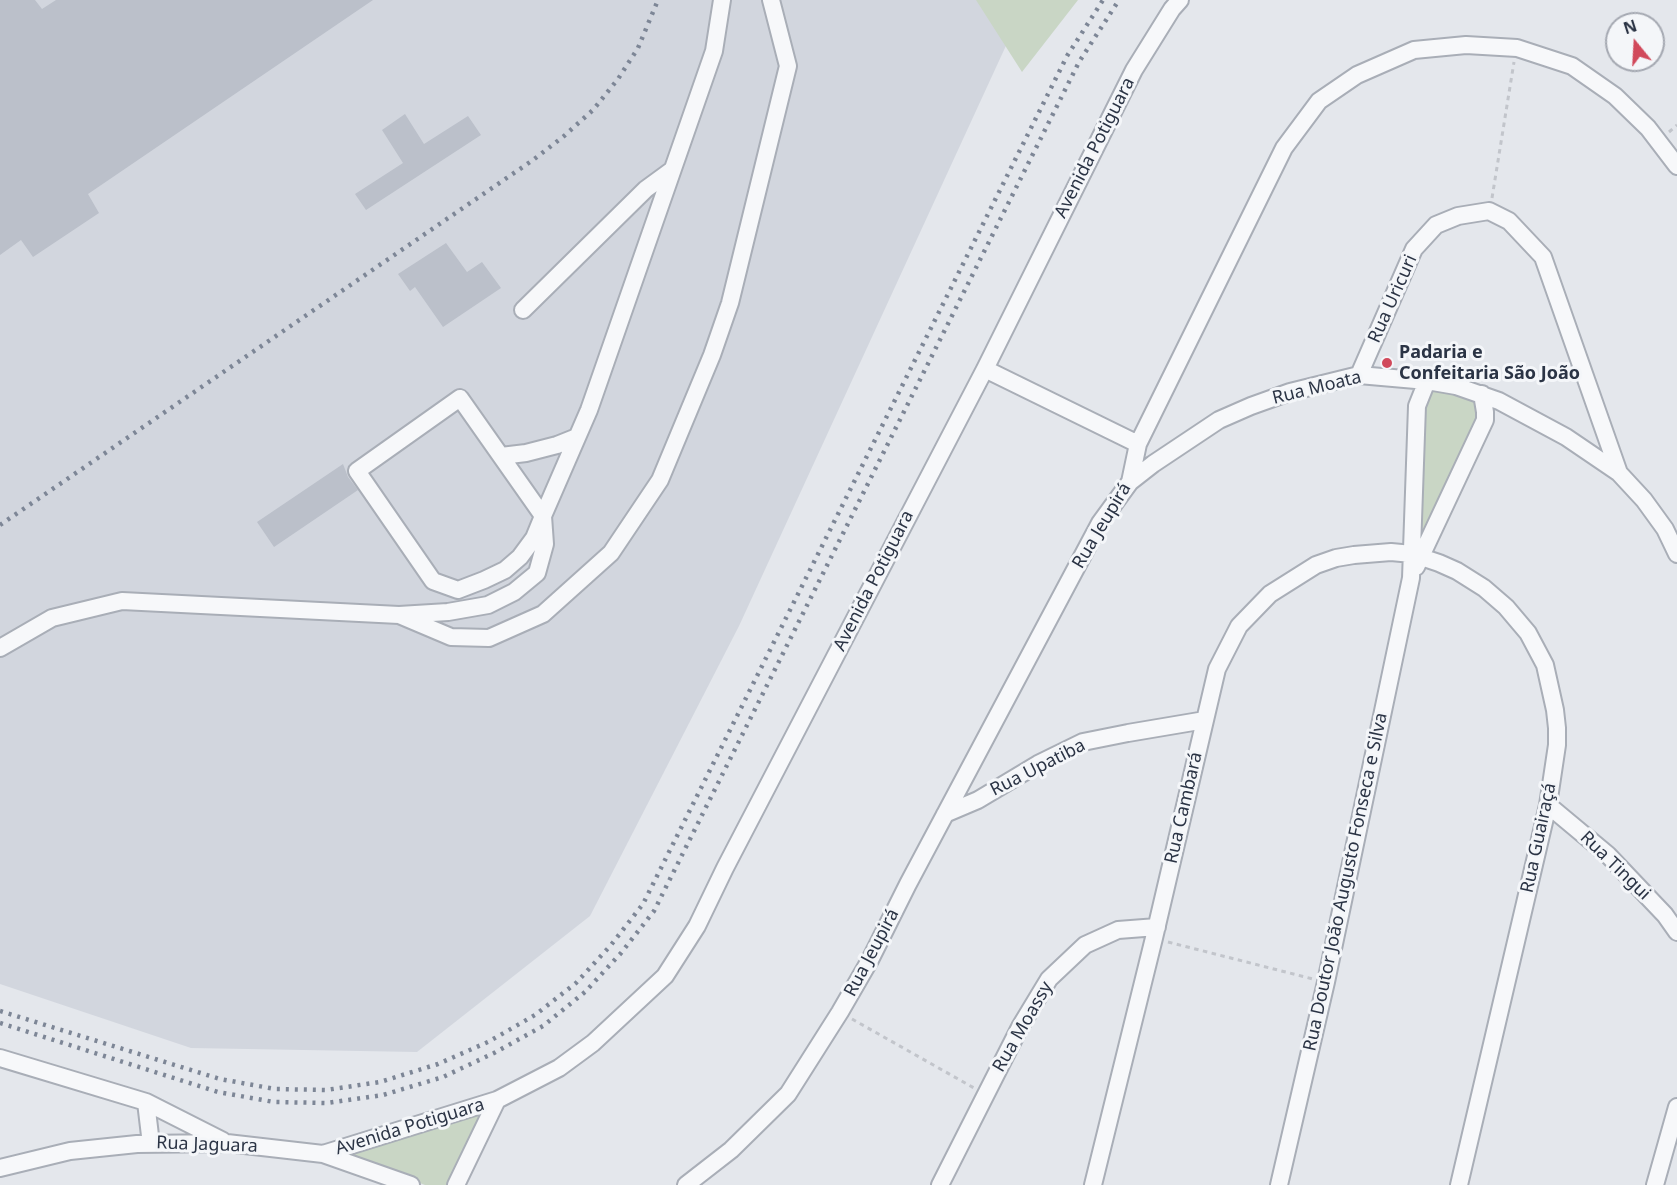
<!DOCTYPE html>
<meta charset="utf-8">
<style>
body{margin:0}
#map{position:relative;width:1677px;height:1185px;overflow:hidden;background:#e4e7ec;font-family:"Noto Sans",sans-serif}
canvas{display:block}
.north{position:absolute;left:1605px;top:12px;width:60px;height:60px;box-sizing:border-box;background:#f4f6f9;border:2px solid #a4a8b1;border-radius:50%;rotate:342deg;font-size:16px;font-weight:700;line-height:24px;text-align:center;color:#2b3445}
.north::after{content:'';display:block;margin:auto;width:21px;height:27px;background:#d1495b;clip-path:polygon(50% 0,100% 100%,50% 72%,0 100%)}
</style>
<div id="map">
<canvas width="1677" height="1185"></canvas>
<div class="north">N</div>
</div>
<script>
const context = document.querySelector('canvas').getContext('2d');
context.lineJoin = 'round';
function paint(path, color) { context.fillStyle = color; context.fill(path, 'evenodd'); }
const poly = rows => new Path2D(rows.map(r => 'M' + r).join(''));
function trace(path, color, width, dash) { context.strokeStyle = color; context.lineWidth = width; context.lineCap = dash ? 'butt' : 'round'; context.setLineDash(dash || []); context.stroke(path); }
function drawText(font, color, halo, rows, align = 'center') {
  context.font = font + ' "Noto Sans",sans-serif'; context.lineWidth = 6; context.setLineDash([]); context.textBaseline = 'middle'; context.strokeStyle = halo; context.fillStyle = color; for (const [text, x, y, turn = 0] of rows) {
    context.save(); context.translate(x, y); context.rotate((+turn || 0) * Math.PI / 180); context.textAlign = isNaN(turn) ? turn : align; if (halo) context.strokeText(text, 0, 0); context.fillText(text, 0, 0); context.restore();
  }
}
paint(poly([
 [0,0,1027,0,739,626,590,916,417,1052,191,1048,0,984]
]), '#d2d6de');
paint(poly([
 [976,0,1078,0,1022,72],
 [1428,383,1478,396,1479,419,1417,547,1419,406],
 [482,1113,446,1185,425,1185,346,1155]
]), '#c9d6c5');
paint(poly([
 [0,0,35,0,42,9,56,0,373,0,88,194,99,213,33,257,21,240,0,255],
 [405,114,424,144,468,116,481,135,366,210,355,194,403,163,382,130],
 [446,243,467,272,482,262,501,288,443,327,415,287,410,291,398,274],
 [343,464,348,477,358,490,274,547,257,522]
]), '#bbc0ca');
const minor = poly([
 [523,310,646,189,672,170],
 [985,369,1138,444],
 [1359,375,1414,249,1436,225,1458,216,1489,211,1509,221,1543,257,1619,473],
 [501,456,526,453,557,445,577,437],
 [1130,482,1153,464,1219,420,1251,406,1290,392,1359,375,1427,381,1456,386,1499,401,1566,437,1619,473,1644,500,1665,529,1677,554],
 [1416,567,1485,420,1485,412,1482,394],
 [399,615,448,612,488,605,514,592,537,573,545,544,543,516,460,398,357,471,433,581,458,590,484,580,505,570,520,557,534,538,543,516,589,410,714,51,722,0],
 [0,648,52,618,122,601,399,615,451,637,489,638,543,614,611,553,660,480,712,355,730,303,788,66,771,0],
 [1548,805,1608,855,1665,915,1677,932],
 [945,814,978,800,1038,764,1083,742,1128,733,1205,720],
 [0,1058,146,1102,223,1141],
 [146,1102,151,1144],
 [323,1154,497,1100,559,1068,593,1043,665,976,697,926,725,868,985,369,1134,70,1172,9,1180,0],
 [0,1168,70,1151,137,1144,227,1143,323,1154,411,1185],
 [456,1185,497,1100],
 [686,1185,731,1150,788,1094,840,1012,870,960,908,884,1100,523,1130,482,1138,444,1284,148,1319,101,1357,75,1414,50,1466,45,1517,48,1572,66,1615,96,1648,128,1677,166],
 [940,1185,1020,1027,1049,979,1085,945,1118,930,1157,927],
 [1093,1185,1154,938,1217,669,1239,626,1270,594,1316,565,1336,558,1354,555,1391,552,1412,554,1439,563,1457,571,1484,588,1506,607,1528,633,1545,665,1555,710,1557,728,1557,745,1548,805,1459,1185],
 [1279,1185,1326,982,1411,578,1417,406,1427,381],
 [1655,1185,1677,1107]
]);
trace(minor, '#a9aeb7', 20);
trace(poly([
 [1669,132,1677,125],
 [1492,198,1514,62],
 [1168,942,1313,979],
 [852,1019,974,1088]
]), '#c2c5cb', 3, [4.5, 4.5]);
trace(minor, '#f7f8fa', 16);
trace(poly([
 [0,525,533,160,564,136,593,110,618,79,638,48,658,0],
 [0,1011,220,1079,275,1089,326,1090,380,1082,438,1064,488,1042,535,1015,576,983,611,945,643,904,1067,56,1103,0],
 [0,1023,218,1092,274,1102,327,1103,383,1095,443,1077,494,1053,543,1026,585,992,621,953,654,911,1079,62,1119,0]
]), '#7d8696', 4.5, [3, 6]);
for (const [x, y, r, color] of [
 [1387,363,6,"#d1495b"]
]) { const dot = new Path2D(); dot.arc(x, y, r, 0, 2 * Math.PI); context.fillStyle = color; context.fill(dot); trace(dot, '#f4f6f9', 2); }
drawText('18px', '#2b3445', '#f4f6f9', [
 ["Avenida Potiguara",1095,148,-63],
 ["Rua Uricuri",1393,299,-66],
 ["Rua Moata",1317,388,-14],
 ["Rua Jeupirá",1102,526,-59],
 ["Avenida Potiguara",874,581,-63],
 ["Rua Upatiba",1038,768,-27],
 ["Rua Cambará",1184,808,-77],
 ["Rua Guairaçá",1539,838,-78],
 ["Rua Tingui",1615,866,44],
 ["Rua Doutor João Augusto Fonseca e Silva",1346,882,-78],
 ["Rua Jeupirá",872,953,-62],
 ["Rua Moassy",1023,1027,-60],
 ["Avenida Potiguara",410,1127,-17],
 ["Rua Jaguara",207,1145,2]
]);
drawText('bold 18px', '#2b3445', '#f4f6f9', [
 ["Padaria e",1399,353],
 ["Confeitaria São João",1399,374]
], 'left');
</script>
